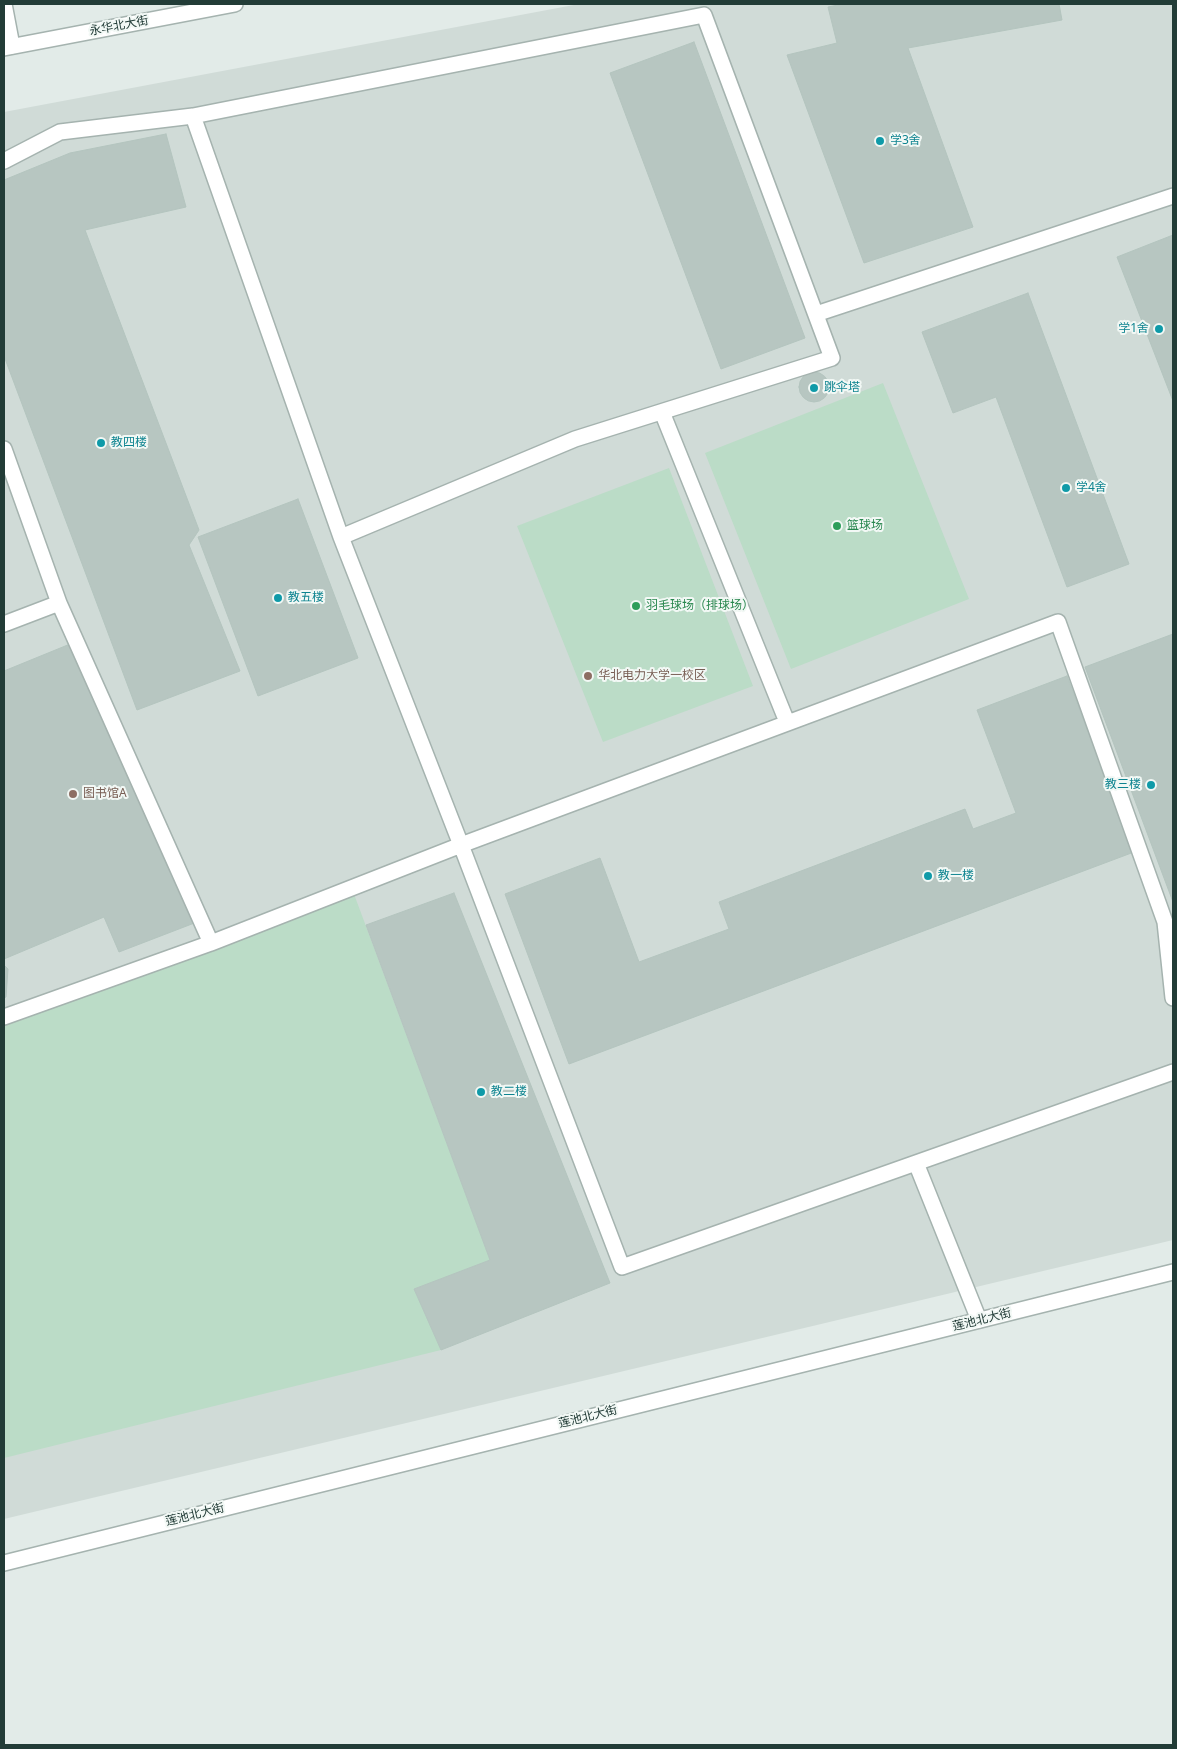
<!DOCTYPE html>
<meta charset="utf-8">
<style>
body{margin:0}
#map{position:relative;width:1177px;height:1749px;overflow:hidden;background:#e2ebe8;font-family:"Noto Sans",sans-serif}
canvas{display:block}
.frame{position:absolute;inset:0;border:5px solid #223c37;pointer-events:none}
</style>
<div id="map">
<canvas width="1177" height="1749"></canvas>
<div class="frame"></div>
</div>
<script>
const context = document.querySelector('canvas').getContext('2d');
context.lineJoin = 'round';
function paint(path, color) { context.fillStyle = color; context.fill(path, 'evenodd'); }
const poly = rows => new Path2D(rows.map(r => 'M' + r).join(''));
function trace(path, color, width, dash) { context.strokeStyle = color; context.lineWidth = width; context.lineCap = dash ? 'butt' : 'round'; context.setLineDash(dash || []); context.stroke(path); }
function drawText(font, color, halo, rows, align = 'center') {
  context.font = font + ' "Noto Sans","Noto Sans SC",sans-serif'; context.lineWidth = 4; context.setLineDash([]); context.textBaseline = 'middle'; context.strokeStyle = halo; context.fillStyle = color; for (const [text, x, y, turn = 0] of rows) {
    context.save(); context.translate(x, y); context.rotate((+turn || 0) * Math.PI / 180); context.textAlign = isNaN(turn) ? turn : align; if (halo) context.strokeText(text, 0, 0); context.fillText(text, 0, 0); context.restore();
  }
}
paint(poly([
 [579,4,1173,4,1173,1240,4,1519,4,112]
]), '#d0dbd7');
paint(poly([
 [883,383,969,599,791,669,705,453],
 [669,468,753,686,603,742,517,526],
 [351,886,490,1260,414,1289,441,1350,4,1458,4,1012]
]), '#bbdcc7');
const building = poly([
 [843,4,1059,4,1062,20,908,48,973,227,864,263,787,55,837,43,828,7,843,4],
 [694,42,805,338,721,369,610,73,694,42],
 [166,134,186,207,85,230,199,530,189,545,240,671,137,710,4,356,4,180,70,153,166,134],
 [1173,235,1173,401,1117,257,1173,235],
 [1028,293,1129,564,1067,587,996,397,953,413,922,332,1028,293],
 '799 387a15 15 0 1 1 30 0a15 15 0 1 1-30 0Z',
 [298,499,358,658,258,696,198,537,298,499],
 [1173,634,1173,902,1085,667,1173,634],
 [75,642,197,922,119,952,104,917,4,959,4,671,75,642],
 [1067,676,1134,852,569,1064,505,894,600,858,639,962,729,929,719,902,965,809,973,829,1016,813,977,710,1067,676],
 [454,893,610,1283,441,1350,414,1289,490,1260,366,925,454,893],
 [4,965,8,969,6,997,4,998,4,965]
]);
paint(building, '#b7c6c1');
trace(building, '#b4c5bf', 1);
const minor = poly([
 [4,4,12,46],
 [4,161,60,132,193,116,704,15,832,358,575,439,341,537,193,116],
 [816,314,1173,196],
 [662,412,787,722],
 [4,449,59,603,4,624],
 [59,603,211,943,461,845,341,537],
 [1173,998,1165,922,1058,622,461,845,622,1267,1173,1072],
 [4,1017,211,943],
 [916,1163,979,1320]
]);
const tertiary = poly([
 [4,48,235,4],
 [4,1563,1173,1272]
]);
trace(minor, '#a5b3af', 18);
trace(tertiary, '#a5b3af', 18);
trace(minor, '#fff', 15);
trace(tertiary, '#fff', 15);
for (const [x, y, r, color] of [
 [880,141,5,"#0f9aa8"],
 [1159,329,5,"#0f9aa8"],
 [814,388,5,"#0f9aa8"],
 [101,443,5,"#0f9aa8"],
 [1066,488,5,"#0f9aa8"],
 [837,526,5,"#2e9e5b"],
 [278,598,5,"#0f9aa8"],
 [636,606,5,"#2e9e5b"],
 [588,676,5,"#8d6e63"],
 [1151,785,5,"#0f9aa8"],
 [73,794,5,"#8d6e63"],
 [928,876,5,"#0f9aa8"],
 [481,1092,5,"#0f9aa8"]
]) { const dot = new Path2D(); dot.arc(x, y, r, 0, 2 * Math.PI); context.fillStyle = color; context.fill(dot); trace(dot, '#f2f8f5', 2); }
drawText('12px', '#223c37', '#f2f8f5', [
 ["永华北大街",119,26,-11],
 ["莲池北大街",982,1320,-14],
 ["莲池北大街",588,1417,-14],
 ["莲池北大街",195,1515,-14]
]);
drawText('12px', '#0d838f', '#f2f8f5', [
 ["学3舍",890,141],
 ["学1舍",1149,329,"right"],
 ["跳伞塔",824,388],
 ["教四楼",111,443],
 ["学4舍",1076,488],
 ["教五楼",288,598],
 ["教三楼",1141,785,"right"],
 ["教一楼",938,876],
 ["教二楼",491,1092]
], 'left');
drawText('12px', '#27864d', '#f2f8f5', [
 ["篮球场",847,526],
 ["羽毛球场（排球场）",646,606]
], 'left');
drawText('12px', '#785e54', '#f2f8f5', [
 ["华北电力大学一校区",598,676],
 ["图书馆A",83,794]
], 'left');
</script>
